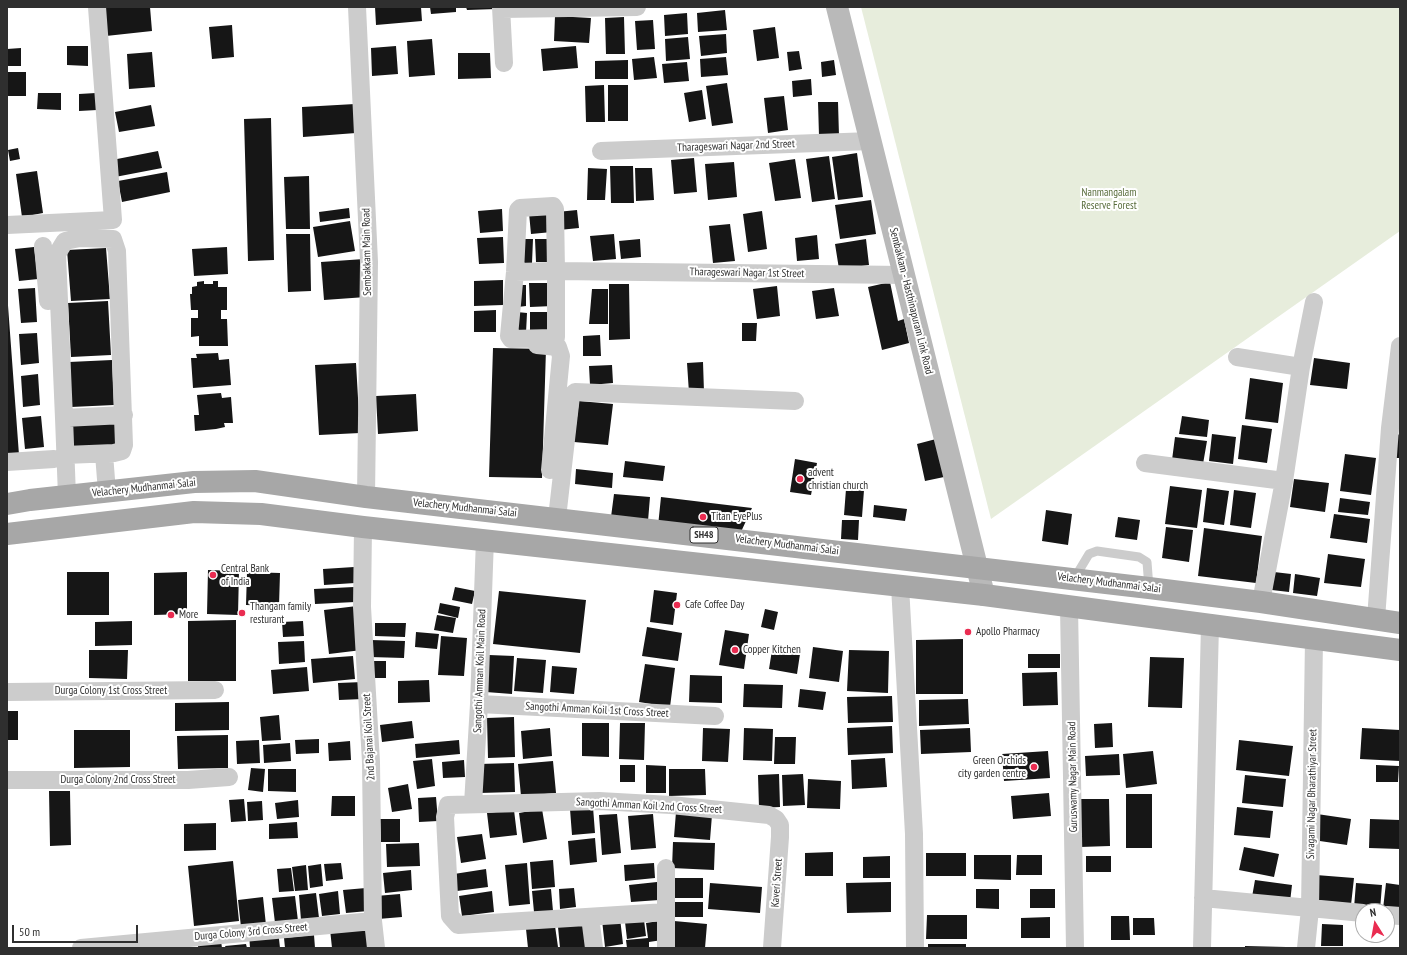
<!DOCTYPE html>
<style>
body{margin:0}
#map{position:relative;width:1407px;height:955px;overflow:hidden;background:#fff;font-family:"PT Sans Narrow",sans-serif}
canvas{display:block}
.frame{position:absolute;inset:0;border:8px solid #2f2f2f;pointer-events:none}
.north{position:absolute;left:1355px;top:903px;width:40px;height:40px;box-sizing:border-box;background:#fff;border:1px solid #acacac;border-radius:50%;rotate:349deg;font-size:11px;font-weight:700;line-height:16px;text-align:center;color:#2f2f2f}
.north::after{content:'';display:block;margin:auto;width:14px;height:18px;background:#ea2c51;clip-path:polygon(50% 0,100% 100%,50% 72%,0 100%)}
.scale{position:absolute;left:12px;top:925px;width:126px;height:18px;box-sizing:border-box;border:2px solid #2f2f2f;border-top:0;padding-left:5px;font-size:12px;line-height:14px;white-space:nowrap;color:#2f2f2f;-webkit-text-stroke:3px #fff;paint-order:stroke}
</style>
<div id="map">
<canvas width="1407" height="955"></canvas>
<div class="frame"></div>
<div class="north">N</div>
<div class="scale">50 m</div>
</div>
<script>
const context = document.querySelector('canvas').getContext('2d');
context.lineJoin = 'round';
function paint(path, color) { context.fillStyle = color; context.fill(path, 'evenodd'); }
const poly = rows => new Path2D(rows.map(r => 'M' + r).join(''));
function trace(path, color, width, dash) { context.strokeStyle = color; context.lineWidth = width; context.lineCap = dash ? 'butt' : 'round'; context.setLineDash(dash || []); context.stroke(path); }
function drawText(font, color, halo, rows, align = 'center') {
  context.font = font + ' "PT Sans Narrow",sans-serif'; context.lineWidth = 4; context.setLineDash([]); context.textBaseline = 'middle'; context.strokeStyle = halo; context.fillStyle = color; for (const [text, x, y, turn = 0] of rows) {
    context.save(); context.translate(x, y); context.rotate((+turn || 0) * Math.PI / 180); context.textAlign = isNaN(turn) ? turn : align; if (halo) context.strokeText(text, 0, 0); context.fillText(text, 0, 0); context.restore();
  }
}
paint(poly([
 [861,7,1400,7,1400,231,991,519]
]), '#e7eddc');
paint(poly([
 [103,7,150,7,152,31,106,36],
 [375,7,421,7,422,21,376,25],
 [430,7,456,7,456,12,431,14],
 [466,7,496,7,496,9,467,10],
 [725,10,727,30,698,32,697,13],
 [687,13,688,34,665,36,664,15],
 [555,16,591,18,589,43,554,41],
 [624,17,625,54,606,54,605,18],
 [653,20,655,49,637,50,635,21],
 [232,25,234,57,212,59,209,27],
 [775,27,779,58,757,61,753,30],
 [726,34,727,53,701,56,699,36],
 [688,37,690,59,666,61,665,39],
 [432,39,435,75,409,77,407,41],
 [67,46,88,46,88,66,67,65],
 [396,46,398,74,372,76,371,48],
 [576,46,578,68,543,71,541,49],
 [21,48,21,66,7,66,7,49],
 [799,51,802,69,789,71,787,52],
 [152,52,155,87,129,89,127,54],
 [458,53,490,53,491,78,458,79],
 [654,57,657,78,634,80,632,59],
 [726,57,728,75,701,77,700,59],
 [628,60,628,79,595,79,595,61],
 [834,60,836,75,822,77,821,62],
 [687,62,689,81,664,83,662,64],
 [7,72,26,72,26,96,7,96],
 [811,79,812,95,793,97,792,81],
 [727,83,733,123,712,126,706,86],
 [604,85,605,122,586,122,585,86],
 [608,85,628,85,628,121,608,121],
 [702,90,706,119,689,122,684,93],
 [38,93,61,93,61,110,37,109],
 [96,93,97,110,79,111,79,94],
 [784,96,788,130,768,133,764,98],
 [818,102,838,102,839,136,819,136],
 [355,104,356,133,303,137,302,107],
 [151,105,155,126,119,132,115,112],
 [271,118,274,260,248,261,244,119],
 [18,148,20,159,10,161,8,150],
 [158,151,162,168,115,177,112,160],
 [857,153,863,197,838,200,832,157],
 [829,156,835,199,812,202,806,159],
 [694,158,697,192,674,194,671,160],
 [795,159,801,198,775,201,769,163],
 [734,162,737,197,708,200,705,164],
 [610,166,633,166,634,203,611,203],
 [588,168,607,169,605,200,587,200],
 [635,168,652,168,654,200,636,201],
 [37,171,43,213,22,217,16,174],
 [167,172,170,192,122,202,118,181],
 [309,176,310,229,286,229,284,177],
 [871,200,876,234,840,239,835,205],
 [349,208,350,218,320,222,319,212],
 [502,209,503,231,480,233,478,211],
 [577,210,579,228,559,230,557,212],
 [551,211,552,232,531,234,529,213],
 [762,211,767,249,748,252,743,214],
 [350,221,355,251,318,257,313,227],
 [730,224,735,261,713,263,709,226],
 [286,234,310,234,311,291,288,292],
 [614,234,616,259,593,261,590,236],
 [817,235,819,259,797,261,795,238],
 [503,237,504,263,479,264,477,238],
 [521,239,533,239,532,263,520,264],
 [535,239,553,239,553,262,536,262],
 [640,239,641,257,621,259,619,241],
 [866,239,869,265,839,269,835,244],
 [34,247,38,279,19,281,15,249],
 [227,247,228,274,194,276,192,249],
 [106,248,110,299,71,301,67,250],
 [364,259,366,297,324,300,321,262],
 [503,280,503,305,474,306,474,281],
 [204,281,204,284,213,284,213,281,218,281,218,287,227,287,227,310,221,310,221,319,227,319,228,346,199,346,199,336,191,337,191,318,198,318,198,310,191,310,190,294,192,294,192,287,197,286,197,282],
 [890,282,898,321,904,319,909,343,882,350,868,287],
 [529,283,552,283,553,306,530,307],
 [609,284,629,284,630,339,609,340],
 [518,285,526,285,526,306,518,307],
 [777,286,780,316,757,319,753,289],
 [35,288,37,322,21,323,18,289],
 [834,288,839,316,816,319,812,291],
 [592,289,608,289,608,324,589,324],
 [7,292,19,455,7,456,8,436],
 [108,301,111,355,71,357,68,303],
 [496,310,496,332,474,332,474,311],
 [517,312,527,313,526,333,516,333],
 [530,312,551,312,550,336,530,336],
 [742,323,757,323,756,341,742,341],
 [37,333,39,363,21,365,19,334],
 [600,335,601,356,583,356,583,336],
 [493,348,546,349,542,478,489,477],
 [218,353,219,360,229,359,231,385,193,388,191,358,197,358,196,354],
 [1314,358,1350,363,1347,389,1310,385],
 [112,360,114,405,71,407,69,362],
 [703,362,704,392,689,393,687,363],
 [356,363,360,433,319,435,315,365],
 [612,365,613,383,590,385,589,366],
 [38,374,40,405,23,407,21,376],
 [1250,378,1283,383,1278,423,1245,419],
 [221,393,222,398,231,397,233,423,224,423,225,427,216,429,195,431,194,415,199,415,197,395],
 [416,394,418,431,378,434,376,396],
 [579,401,613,404,608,445,574,442],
 [41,416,44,447,25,449,22,418],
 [1182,416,1209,420,1207,437,1179,434],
 [121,419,122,446,68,449,67,422],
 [1242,425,1272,429,1267,463,1238,459],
 [1212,434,1236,437,1233,464,1209,461],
 [1397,434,1400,435,1400,458,1394,458],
 [1175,437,1207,441,1203,464,1172,460],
 [936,439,944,477,925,481,917,444],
 [1345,454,1376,458,1371,495,1340,491],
 [795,459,817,463,811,495,790,492],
 [625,461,665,466,663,481,623,477],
 [576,469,613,473,612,488,575,484],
 [1294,479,1329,483,1325,512,1290,507],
 [1170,486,1202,490,1197,528,1165,524],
 [1207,488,1229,491,1224,525,1203,522],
 [846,489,864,490,862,517,844,515],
 [1234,490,1256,493,1251,528,1230,525],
 [614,494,650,497,648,521,611,517],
 [661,497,752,508,740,534,658,526],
 [1340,498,1370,502,1368,515,1338,512],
 [874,505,907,509,905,521,873,517],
 [1046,510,1072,514,1068,545,1042,541],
 [1334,514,1370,519,1367,543,1330,538],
 [1118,517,1140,520,1137,540,1115,537],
 [842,520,859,520,858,540,841,539],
 [1166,527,1193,530,1189,562,1162,558],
 [1204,528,1262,536,1256,583,1198,576],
 [1328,554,1365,559,1361,587,1324,583],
 [354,567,355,583,324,585,323,569],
 [208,570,239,571,238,615,207,614],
 [67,572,109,572,109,615,67,615],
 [187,572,187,614,154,615,154,573],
 [247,572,280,573,279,606,246,605],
 [1274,572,1291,574,1289,592,1272,590],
 [1295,574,1320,578,1317,596,1293,593],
 [354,587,355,602,315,604,314,589],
 [455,587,475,591,472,604,452,600],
 [654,590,677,593,673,625,650,622],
 [499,591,586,600,580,653,493,644],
 [440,603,460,607,458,618,438,613],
 [357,606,362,650,329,654,324,610],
 [765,609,778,612,774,630,761,627],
 [437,615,456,618,453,633,434,630],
 [236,620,236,681,188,681,188,621],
 [132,621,132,645,95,646,95,622],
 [303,621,304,636,283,637,282,622],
 [375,623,406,623,405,637,375,636],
 [647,627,682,633,678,661,642,656],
 [725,630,749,634,744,669,719,665],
 [416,632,439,634,437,649,415,647],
 [441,636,467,638,464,676,438,675],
 [963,639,963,694,916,694,916,640],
 [370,640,405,641,404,658,370,657],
 [304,641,305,662,279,664,278,642],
 [813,647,843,651,839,682,809,678],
 [89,650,128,650,127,679,89,678],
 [772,650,800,654,797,674,769,669],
 [849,650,889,651,888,693,847,691],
 [1028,654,1060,654,1060,668,1028,668],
 [489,655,514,656,512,694,486,692],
 [353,656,355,679,313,683,311,659],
 [1150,657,1184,658,1182,708,1148,707],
 [517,658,546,660,543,693,514,691],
 [368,661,386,661,386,678,369,678],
 [645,664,675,668,670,707,639,702],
 [552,666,577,668,574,694,550,692],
 [307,667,309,691,273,694,271,670],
 [1057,672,1058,705,1023,706,1022,673],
 [690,675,722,676,722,703,689,702],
 [429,680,430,702,398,703,398,681],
 [363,682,363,699,339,700,338,683],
 [744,684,783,685,782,708,743,707],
 [800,689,826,692,823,710,798,707],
 [892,696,893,722,848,723,847,697],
 [968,699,969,724,919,726,919,700],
 [229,702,229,730,175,731,175,703],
 [7,711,18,711,18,740,7,740],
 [279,715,281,740,262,741,260,717],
 [514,717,515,757,488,758,487,718],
 [412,721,414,738,382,742,380,725],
 [582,723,609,723,609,757,582,756],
 [620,723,645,723,644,760,619,759],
 [1112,723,1113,747,1095,748,1094,724],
 [892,726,893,753,848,755,847,728],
 [550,728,552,756,523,759,521,731],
 [703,728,730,729,728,762,702,761],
 [744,728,773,729,772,761,743,760],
 [970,728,971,752,921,754,920,730],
 [1362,728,1400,730,1400,761,1360,759],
 [74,730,130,730,130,767,74,768],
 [228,735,228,768,178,769,177,736],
 [775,737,796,737,795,764,774,764],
 [319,739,319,753,296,754,295,740],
 [259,740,260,763,237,764,236,741],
 [459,740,460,754,416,758,415,744],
 [1239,740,1293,746,1289,776,1236,770],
 [350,741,351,760,329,761,328,743],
 [290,743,291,761,264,763,263,745],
 [1048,751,1050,778,1004,781,1002,754],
 [1153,751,1157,784,1126,788,1123,754],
 [1119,754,1120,775,1086,776,1085,756],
 [885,758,887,787,852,789,851,760],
 [432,759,435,786,417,789,413,761],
 [464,760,465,777,443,778,442,762],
 [553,761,556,793,521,796,518,764],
 [514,763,515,792,479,793,479,764],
 [620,765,635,765,635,782,620,782],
 [646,765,666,766,666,793,646,793],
 [1376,765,1399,766,1398,782,1376,782],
 [251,768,265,769,263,792,248,790],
 [268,769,296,769,296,792,268,791],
 [669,769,705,769,706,795,669,796],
 [779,774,780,807,759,808,758,775],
 [803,774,805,805,783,806,782,775],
 [1245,775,1286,779,1283,807,1242,803],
 [808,779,841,781,840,809,807,808],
 [408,784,412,809,392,812,388,788],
 [49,791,70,791,71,845,50,846],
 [1049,793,1051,816,1013,819,1011,796],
 [1126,794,1152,794,1152,848,1126,848],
 [332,796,355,796,355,816,331,816],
 [436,797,438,821,419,822,418,798],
 [244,799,246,821,231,822,229,800],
 [1079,799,1109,799,1110,846,1080,847],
 [298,800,299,817,277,819,275,803],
 [262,801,263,820,248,821,247,802],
 [593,807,595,833,572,835,570,809],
 [1237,807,1273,811,1270,838,1234,835],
 [542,809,547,839,523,843,519,813],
 [514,810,517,835,490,838,487,813],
 [676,812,712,815,710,840,674,837],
 [617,814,621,853,602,855,599,815],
 [653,814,656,848,631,850,628,816],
 [1317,814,1351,819,1347,845,1313,840],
 [380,819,400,819,400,842,381,842],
 [1370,819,1400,820,1400,849,1369,848],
 [297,822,298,838,269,839,269,824],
 [216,823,216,850,184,851,184,824],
 [482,834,486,859,461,863,457,837],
 [595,838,597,862,570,865,568,841],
 [673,842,715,843,714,870,672,868],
 [419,843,420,866,387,867,386,844],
 [1244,847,1279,854,1274,877,1239,870],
 [833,852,833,876,805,876,805,853],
 [926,853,966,853,966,876,926,876],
 [974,855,1011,855,1011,880,974,879],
 [1017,855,1042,855,1042,875,1016,875],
 [890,856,890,878,863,878,863,857],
 [1086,856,1111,856,1111,872,1086,872],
 [553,860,555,887,532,889,530,862],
 [233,861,239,921,194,926,188,866],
 [341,863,343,879,326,881,324,864],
 [527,863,530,904,509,906,505,865],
 [654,863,655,878,625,881,624,865],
 [321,864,323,886,310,888,308,866],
 [306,865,308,890,295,891,292,867],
 [291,868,294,891,279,892,277,869],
 [486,869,488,887,457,891,454,874],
 [411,870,412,890,385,893,383,873],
 [1316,875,1354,878,1351,905,1313,902],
 [673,878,703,878,703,898,673,898],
 [1255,880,1292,885,1290,902,1252,897],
 [657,882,659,900,631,902,629,885],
 [891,882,891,912,847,913,846,883],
 [710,883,762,887,760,913,708,909],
 [1356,883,1382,885,1380,910,1354,908],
 [1386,883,1400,885,1400,911,1383,909],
 [366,888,368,911,346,913,343,890],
 [574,888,576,907,560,909,559,889],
 [551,889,553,911,534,912,532,891],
 [976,889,999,889,999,909,976,908],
 [1030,889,1055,889,1055,908,1030,908],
 [338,891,340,914,322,916,319,894],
 [492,891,494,912,462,916,459,896],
 [316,893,319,918,301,920,299,895],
 [400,894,402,917,378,919,376,896],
 [295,896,298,921,275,923,272,898],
 [263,897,266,925,241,927,238,900],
 [674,902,703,902,703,917,674,917],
 [927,915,967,915,967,939,926,939],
 [1111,916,1129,916,1130,940,1111,940],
 [1050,917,1050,938,1021,938,1021,918],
 [620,918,623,944,605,947,602,920],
 [1133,918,1154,918,1155,935,1133,935],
 [644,920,646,936,627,939,625,922],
 [659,921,662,940,649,942,649,948,627,948,626,940,648,938,646,923],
 [674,921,707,924,705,948,672,948],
 [586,924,589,947,560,948,558,927],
 [1322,924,1343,925,1343,946,1321,946],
 [369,925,372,948,332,948,330,929],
 [555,926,558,947,528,948,526,929],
 [278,930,280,948,250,948,249,933],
 [314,935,315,948,285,948,284,938],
 [221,941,222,948,198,948,198,943],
 [246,944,247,948,226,948,225,946],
 [928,944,966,944,966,948,928,948],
 [1245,946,1286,947,1286,948,1245,948]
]), '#161616');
trace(poly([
 [1074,579,1089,554,1097,551,1139,557,1147,562,1149,588]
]), '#ccc', 9);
trace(poly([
 [357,7,369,262,366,497],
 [501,7,504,63],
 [501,9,637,7],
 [601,151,871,141],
 [7,225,113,220,97,7],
 [43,246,48,301],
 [515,272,556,271,555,209,553,206,520,208,518,210,515,272,509,336,511,339,553,338,556,337,556,271,904,275],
 [537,345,558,347,561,356,550,470],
 [1237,357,1301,367],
 [64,418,124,415],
 [104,454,107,492],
 [65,455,114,453,122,451,124,445,117,251,113,239,80,238,65,241,57,254,64,418,67,496],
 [7,462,54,459],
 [1145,463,1284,481],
 [557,518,571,396,575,392,795,401],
 [363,527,362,607,371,762,373,921,376,948],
 [900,586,914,834,915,948],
 [1261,602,1284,481,1301,367,1314,302],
 [1069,607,1075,948],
 [1376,619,1390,428,1400,346],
 [7,692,215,690],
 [479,704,715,716],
 [7,780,188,780,229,777],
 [473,804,479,704,485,539],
 [666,868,666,948],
 [1203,898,1363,913],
 [666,912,458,925,450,916,445,817,448,805,599,801,671,805,769,815,776,819,780,825,780,837,772,948],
 [1387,915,1400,916],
 [590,917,594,948],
 [81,948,373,921],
 [1202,948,1210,625],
 [1306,948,1310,909,1314,639]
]), '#ccc', 18);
trace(poly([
 [837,7,984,595]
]), '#b9b9b9', 22);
trace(poly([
 [7,504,30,500,194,482,255,481,366,497,1149,588,1261,602,1400,623],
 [7,534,194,512,261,514,363,527,984,595,1400,650]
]), '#a7a7a7', 22);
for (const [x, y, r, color] of [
 [800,479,4,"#ea2c51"],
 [703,517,4,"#ea2c51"],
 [213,575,4,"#ea2c51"],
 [677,605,4,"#ea2c51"],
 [242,613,4,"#ea2c51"],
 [171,615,4,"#ea2c51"],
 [968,632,4,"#ea2c51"],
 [735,650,4,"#ea2c51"],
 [1034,767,4,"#ea2c51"]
]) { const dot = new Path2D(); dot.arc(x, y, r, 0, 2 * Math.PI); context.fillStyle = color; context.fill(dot); trace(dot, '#fff', 1.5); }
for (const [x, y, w] of [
 [704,535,28]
]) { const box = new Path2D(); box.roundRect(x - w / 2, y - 8, w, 16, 3); context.fillStyle = '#fff'; context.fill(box); trace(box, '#2f2f2f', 1); }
drawText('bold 10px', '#2f2f2f', null, [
 ["SH48",704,535]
]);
drawText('11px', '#2f2f2f', '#fff', [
 ["Tharageswari Nagar 2nd Street",736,146,-2],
 ["Sembakkam Main Road",367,252,-91],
 ["Tharageswari Nagar 1st Street",747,273,1],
 ["Sembakkam - Hasthinapuram Link Road",911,301,76],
 ["Velachery Mudhanmai Salai",144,488,-6],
 ["Velachery Mudhanmai Salai",465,508,6],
 ["Velachery Mudhanmai Salai",787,545,7],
 ["Velachery Mudhanmai Salai",1109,583,7],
 ["Sangothi Amman Koil Main Road",480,671,-88],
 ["Durga Colony 1st Cross Street",111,691],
 ["Sangothi Amman Koil 1st Cross Street",597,710,3],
 ["2nd Bajanai Koil Street",369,737,-93],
 ["Guruswamy Nagar Main Road",1073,777,-91],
 ["Durga Colony 2nd Cross Street",118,780],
 ["Sivagami Nagar Bharathiyar Street",1312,794,-89],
 ["Sangothi Amman Koil 2nd Cross Street",649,806,3],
 ["Kaveri Street",777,883,-86],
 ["Durga Colony 3rd Cross Street",251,932,-5]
]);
drawText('11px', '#586c3b', '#fff', [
 ["Nanmangalam",1109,193],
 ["Reserve Forest",1109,206]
]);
drawText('11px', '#2f2f2f', '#fff', [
 ["advent",808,473],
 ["christian church",808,486],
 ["Titan EyePlus",711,517],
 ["Central Bank",221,569],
 ["of India",221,582],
 ["Cafe Coffee Day",685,605],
 ["Thangam family",250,607],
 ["resturant",250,620],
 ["More",179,615],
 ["Apollo Pharmacy",976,632],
 ["Copper Kitchen",743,650],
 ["Green Orchids",1026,761,"right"],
 ["city garden centre",1026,774,"right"]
], 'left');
</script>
